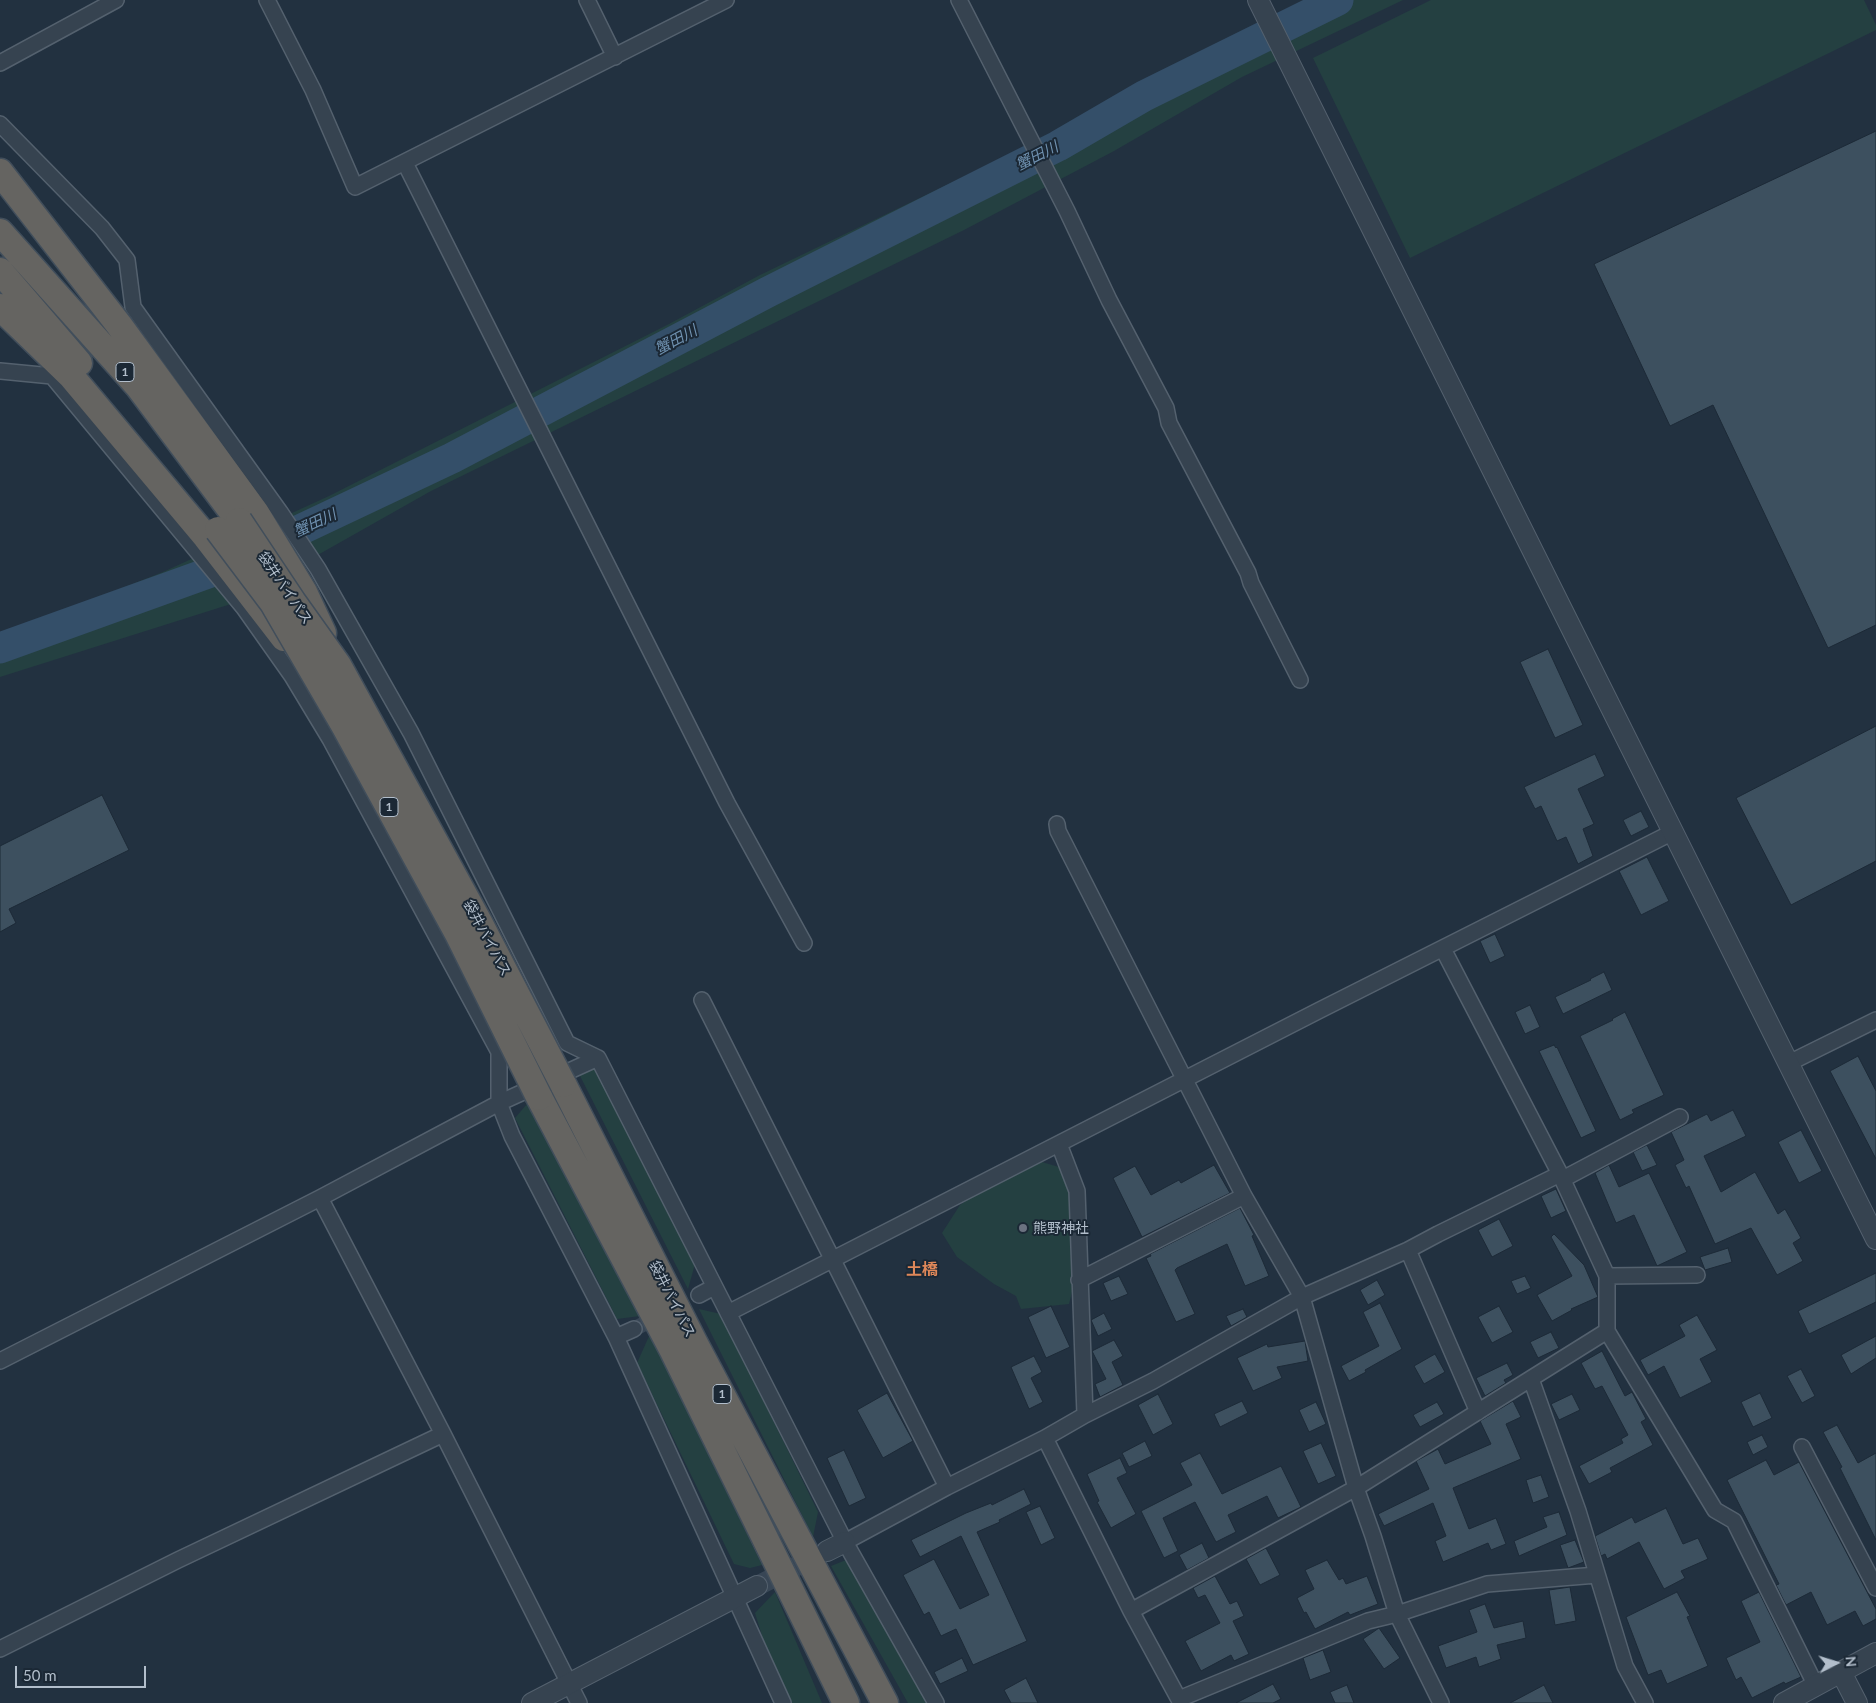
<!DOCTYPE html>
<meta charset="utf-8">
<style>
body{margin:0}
#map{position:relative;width:1876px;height:1703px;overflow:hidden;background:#223140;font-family:Lato,sans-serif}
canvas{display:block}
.north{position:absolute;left:1811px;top:1638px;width:50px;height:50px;-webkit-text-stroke:4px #1b2835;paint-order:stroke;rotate:85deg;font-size:14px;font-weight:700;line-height:20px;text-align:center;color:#b2becb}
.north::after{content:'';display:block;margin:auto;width:18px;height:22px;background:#b2becb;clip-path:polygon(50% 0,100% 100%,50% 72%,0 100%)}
.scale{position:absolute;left:15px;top:1666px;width:131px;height:22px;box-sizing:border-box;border:2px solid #b2becb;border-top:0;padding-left:6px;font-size:15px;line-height:18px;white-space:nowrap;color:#b2becb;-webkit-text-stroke:4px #1b2835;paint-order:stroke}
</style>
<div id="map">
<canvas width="1876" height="1703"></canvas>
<div class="north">N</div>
<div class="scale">50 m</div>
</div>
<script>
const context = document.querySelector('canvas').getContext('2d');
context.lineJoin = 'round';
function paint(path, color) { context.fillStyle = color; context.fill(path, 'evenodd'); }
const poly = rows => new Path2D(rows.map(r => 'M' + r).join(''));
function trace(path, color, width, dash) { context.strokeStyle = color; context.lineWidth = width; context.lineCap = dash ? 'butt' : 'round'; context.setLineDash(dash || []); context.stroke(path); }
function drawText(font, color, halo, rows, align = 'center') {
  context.font = font + ' Lato,"Noto Sans JP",sans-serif'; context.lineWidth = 4; context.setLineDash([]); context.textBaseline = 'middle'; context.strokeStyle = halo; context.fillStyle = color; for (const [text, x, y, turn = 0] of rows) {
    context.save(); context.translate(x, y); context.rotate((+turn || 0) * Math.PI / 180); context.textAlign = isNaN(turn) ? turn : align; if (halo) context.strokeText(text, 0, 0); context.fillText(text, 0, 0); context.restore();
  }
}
paint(poly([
 [1317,0,1403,0,1242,77,1114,151,964,230,431,491,231,604,0,677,0,636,163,572,329,496,669,324,760,275,1069,126],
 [1431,0,1864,0,1876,25,1876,30,1410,258,1313,58],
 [601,1064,695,1264,688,1289,577,1070],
 [527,1104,640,1316,617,1319,515,1118],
 [1042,1162,1069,1170,1076,1276,1069,1304,1021,1309,1016,1296,994,1284,957,1257,942,1233,960,1205,1006,1171],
 [699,1309,721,1314,818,1512,813,1537],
 [650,1334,762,1565,750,1568,734,1564,637,1363],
 [846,1560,926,1703,908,1703,831,1566],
 [775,1592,822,1703,792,1703,763,1639,755,1613]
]), '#244041');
trace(poly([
 [0,648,211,572,452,458,768,292,1058,146,1144,96,1338,0]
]), '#344f69', 31);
const building = poly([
 [1876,131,1876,625,1828,648,1713,405,1670,426,1594,264,1876,131],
 [1548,649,1583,725,1555,738,1520,662,1548,649],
 [1876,726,1876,861,1791,905,1736,798,1876,726],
 [1595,754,1605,776,1578,789,1594,824,1583,829,1593,856,1578,864,1566,837,1557,841,1541,806,1535,809,1524,787,1595,754],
 [102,795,129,850,9,909,16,923,0,932,0,846,102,795],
 [1641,811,1649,827,1631,836,1623,820,1641,811],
 [1647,857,1669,901,1641,915,1619,871,1647,857],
 [1495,934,1505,956,1490,963,1480,941,1495,934],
 [1604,972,1612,990,1563,1014,1555,997,1591,980,1590,979,1604,972],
 [1530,1005,1540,1027,1525,1034,1515,1012,1530,1005],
 [1625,1012,1664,1095,1632,1110,1634,1113,1620,1120,1580,1036,1613,1020,1612,1019,1625,1012],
 [1554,1045,1556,1048,1557,1047,1596,1131,1581,1138,1539,1051,1554,1045],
 [1858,1056,1876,1091,1876,1159,1830,1071,1858,1056],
 [1733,1110,1746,1136,1704,1156,1721,1192,1755,1172,1778,1214,1785,1209,1801,1238,1793,1243,1803,1261,1777,1275,1751,1228,1715,1244,1689,1186,1686,1188,1675,1165,1684,1160,1671,1132,1707,1114,1711,1121,1733,1110],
 [1801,1130,1822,1171,1799,1183,1778,1142,1801,1130],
 [1647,1145,1657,1165,1642,1171,1633,1152,1647,1145],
 [1214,1165,1230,1193,1142,1237,1113,1178,1135,1166,1151,1195,1179,1180,1181,1183,1214,1165],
 [1609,1165,1619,1187,1649,1173,1687,1252,1657,1266,1634,1215,1616,1223,1595,1173,1609,1165],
 [1556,1189,1566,1211,1551,1218,1541,1196,1556,1189],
 [1240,1208,1254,1235,1252,1236,1269,1276,1245,1286,1227,1244,1177,1268,1175,1270,1195,1314,1176,1322,1146,1258,1151,1256,1150,1254,1240,1208],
 [1499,1219,1513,1246,1492,1257,1478,1230,1499,1219],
 [1554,1234,1584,1265,1598,1297,1571,1309,1572,1310,1552,1321,1537,1295,1572,1276,1551,1237,1554,1234],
 [1728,1248,1732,1262,1705,1270,1700,1257,1728,1248],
 [1876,1273,1876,1302,1809,1334,1798,1311,1876,1273],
 [1119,1276,1128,1294,1111,1301,1103,1283,1119,1276],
 [1525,1276,1531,1288,1517,1294,1511,1281,1525,1276],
 [1377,1280,1385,1295,1368,1305,1360,1290,1377,1280],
 [1380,1303,1402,1349,1365,1370,1366,1372,1349,1381,1341,1366,1379,1346,1363,1312,1380,1303],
 [1051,1306,1070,1347,1046,1358,1028,1317,1051,1306],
 [1499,1306,1513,1332,1492,1343,1478,1317,1499,1306],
 [1243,1309,1247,1317,1231,1326,1226,1316,1243,1309],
 [1104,1313,1112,1329,1098,1336,1091,1320,1104,1313],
 [1697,1315,1717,1350,1700,1359,1712,1382,1680,1398,1664,1366,1648,1375,1640,1360,1685,1336,1679,1325,1697,1315],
 [1551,1332,1559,1348,1538,1358,1530,1342,1551,1332],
 [1876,1336,1876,1358,1851,1374,1841,1355,1876,1336],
 [1114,1340,1123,1356,1112,1362,1123,1385,1100,1397,1095,1384,1106,1379,1092,1351,1114,1340],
 [1305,1341,1308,1361,1277,1367,1282,1378,1253,1391,1237,1358,1267,1344,1268,1347,1305,1341],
 [1602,1351,1625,1396,1632,1392,1646,1419,1641,1422,1653,1445,1610,1468,1612,1472,1589,1484,1579,1466,1623,1443,1621,1439,1628,1435,1602,1386,1595,1389,1581,1363,1602,1351],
 [1435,1354,1445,1372,1424,1384,1414,1366,1435,1354],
 [1034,1356,1042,1372,1031,1378,1043,1402,1029,1409,1011,1367,1034,1356],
 [1507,1363,1513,1375,1504,1380,1506,1383,1485,1396,1476,1378,1507,1363],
 [1801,1369,1815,1396,1802,1403,1787,1376,1801,1369],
 [887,1393,913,1441,883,1458,857,1410,887,1393],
 [1760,1393,1772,1418,1753,1427,1741,1402,1760,1393],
 [1158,1394,1173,1424,1153,1435,1138,1405,1158,1394],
 [1572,1394,1580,1410,1559,1420,1551,1404,1572,1394],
 [1242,1401,1248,1413,1220,1427,1214,1414,1242,1401],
 [1513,1401,1521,1417,1506,1424,1521,1459,1453,1488,1469,1529,1496,1518,1506,1544,1491,1550,1488,1543,1443,1562,1435,1541,1446,1536,1433,1503,1384,1526,1378,1514,1429,1489,1416,1461,1438,1449,1445,1464,1491,1444,1480,1421,1513,1401],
 [1316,1402,1326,1424,1309,1432,1299,1410,1316,1402],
 [1437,1402,1444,1414,1420,1427,1413,1415,1437,1402],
 [1837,1425,1858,1463,1876,1453,1876,1540,1840,1468,1842,1467,1823,1432,1837,1425],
 [1762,1435,1768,1447,1753,1455,1747,1442,1762,1435],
 [1145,1441,1152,1456,1129,1467,1122,1453,1145,1441],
 [1321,1443,1336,1476,1318,1484,1303,1451,1321,1443],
 [844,1450,866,1498,849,1506,827,1458,844,1450],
 [1200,1453,1222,1494,1281,1466,1301,1507,1278,1518,1267,1496,1228,1515,1236,1532,1216,1542,1195,1502,1163,1518,1178,1551,1164,1558,1141,1511,1192,1485,1180,1463,1200,1453],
 [1120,1458,1127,1473,1117,1478,1136,1514,1111,1528,1097,1502,1099,1501,1087,1474,1120,1458],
 [1766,1460,1774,1475,1799,1462,1876,1609,1876,1619,1863,1626,1855,1611,1827,1625,1811,1592,1786,1605,1776,1585,1779,1584,1727,1480,1766,1460],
 [1541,1475,1549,1497,1533,1503,1526,1480,1541,1475],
 [1024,1489,1031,1504,999,1520,1000,1522,977,1532,1027,1641,973,1665,956,1629,941,1636,929,1612,924,1615,903,1575,934,1559,960,1609,989,1595,961,1536,920,1557,911,1540,966,1513,991,1503,992,1505,1024,1489],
 [1040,1506,1055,1538,1041,1545,1026,1512,1040,1506],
 [1666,1508,1683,1544,1698,1538,1708,1559,1681,1571,1685,1578,1664,1589,1639,1542,1607,1559,1605,1554,1601,1556,1595,1536,1632,1517,1635,1523,1666,1508],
 [1559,1512,1567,1535,1519,1556,1514,1541,1547,1527,1543,1517,1559,1512],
 [1575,1540,1584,1562,1568,1568,1560,1545,1575,1540],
 [1202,1543,1209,1558,1187,1570,1179,1555,1202,1543],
 [1266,1548,1280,1575,1260,1585,1246,1559,1266,1548],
 [1327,1560,1339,1580,1343,1578,1346,1584,1367,1576,1378,1604,1350,1615,1348,1612,1315,1629,1306,1612,1304,1613,1297,1598,1314,1589,1305,1570,1327,1560],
 [1215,1576,1230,1604,1237,1601,1244,1616,1233,1621,1249,1654,1234,1661,1231,1655,1201,1671,1185,1641,1220,1623,1205,1595,1198,1598,1193,1588,1215,1576],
 [1570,1587,1576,1621,1555,1625,1549,1590,1570,1587],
 [1677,1592,1690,1616,1687,1617,1708,1666,1667,1684,1661,1670,1648,1675,1626,1617,1677,1592],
 [1759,1592,1801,1677,1785,1684,1784,1682,1752,1698,1741,1677,1736,1680,1726,1658,1760,1642,1741,1601,1759,1592],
 [1485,1604,1494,1628,1523,1621,1526,1638,1497,1645,1501,1659,1479,1667,1476,1657,1446,1668,1438,1646,1477,1632,1469,1610,1485,1604],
 [1379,1628,1400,1658,1384,1669,1363,1639,1379,1628],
 [1323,1650,1331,1672,1310,1680,1303,1658,1323,1650],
 [962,1658,968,1671,940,1684,934,1672,962,1658],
 [1026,1678,1038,1703,1011,1703,1004,1690,1026,1678],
 [1273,1684,1281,1699,1273,1703,1236,1703,1273,1684],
 [1347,1685,1354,1703,1335,1703,1330,1692,1347,1685],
 [1544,1685,1553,1703,1510,1703,1544,1685]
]);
paint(building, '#3d505f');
trace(building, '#1d2a37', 1);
trace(poly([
 [634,1329,699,1295]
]), '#384655', 15, [15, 8]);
trace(poly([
 [757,1586,821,1554]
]), '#384655', 20, [20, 10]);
const minor = poly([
 [267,0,313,90,355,187,726,0],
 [587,0,615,57],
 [959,0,1067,211,1109,300,1166,408,1169,423,1248,573,1251,583,1300,680],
 [0,63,116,0],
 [0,124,102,228,127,260,133,307,280,512,318,569,411,733,567,1043,598,1058,845,1542,936,1703],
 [405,163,727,803,804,943],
 [0,371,52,376,244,608,292,676,330,739,499,1052,499,1103,512,1136,616,1337,783,1703],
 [1057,824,1058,831,1244,1196,1302,1297,1356,1488,1373,1536,1397,1614,1441,1703],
 [1443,949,1560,1174,1607,1276,1607,1331,1715,1510,1734,1521,1816,1686],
 [702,1000,947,1487],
 [1789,1063,1876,1020],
 [1059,1144,1077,1191,1085,1415],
 [1563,1179,1680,1117],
 [320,1198,443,1434,579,1703],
 [1408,1250,1478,1412],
 [1607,1276,1697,1275],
 [1079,1280,1244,1196],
 [699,1295,714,1287],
 [728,1313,1320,1010,1673,832],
 [616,1337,634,1329],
 [0,1361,320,1198,499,1103,598,1058],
 [1531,1379,1578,1511,1625,1666,1645,1703],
 [1045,1438,1131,1611,1181,1703],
 [1802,1447,1876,1588],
 [845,1542,947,1487,1045,1438,1085,1415,1153,1381,1302,1297,1408,1250,1438,1234,1560,1174],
 [1131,1611,1356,1488,1607,1331],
 [0,1649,178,1560,443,1434],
 [1179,1699,1368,1621,1397,1614,1487,1584,1597,1575]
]);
const tertiary = poly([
 [1258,0,1876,1239],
 [827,1551,845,1542],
 [1841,1672,1857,1703],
 [532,1703,757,1586],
 [1784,1703,1876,1653]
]);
const trunk = poly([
 [0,172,119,325,256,513,304,592,323,633],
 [0,232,138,386,239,521],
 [0,271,79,363],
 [0,307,71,376,206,537,284,638],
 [563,1084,694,1342,885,1703],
 [539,1097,673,1351,846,1703]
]);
trace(minor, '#54616e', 18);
trace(tertiary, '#54616e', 22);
trace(trunk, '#414e5b', 29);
trace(minor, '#364350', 15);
trace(tertiary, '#364350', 20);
trace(trunk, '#656461', 26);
const trunkBridge = poly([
 [239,521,293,602,338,665,479,922,563,1084],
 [218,530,273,603,345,727,458,934,539,1097]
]);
trace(trunkBridge, '#414e5b', 29, []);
trace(trunkBridge, '#656461', 26);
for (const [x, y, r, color] of [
 [1023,1228,5,"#6b7280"]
]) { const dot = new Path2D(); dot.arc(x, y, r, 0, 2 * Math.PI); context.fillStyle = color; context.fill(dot); trace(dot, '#1b2835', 2); }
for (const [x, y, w] of [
 [125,372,18],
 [389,807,18],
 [722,1394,18]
]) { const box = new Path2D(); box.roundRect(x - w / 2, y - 9.5, w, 19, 4); context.fillStyle = '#1b2835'; context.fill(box); trace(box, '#b2becb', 1); }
drawText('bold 12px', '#b2becb', null, [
 ["1",125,372],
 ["1",389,807],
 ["1",722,1394]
]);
drawText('14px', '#b2becb', '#1b2835', [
 ["袋井バイパス",285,588,56],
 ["袋井バイパス",487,938,62],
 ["袋井バイパス",672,1299,63]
]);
drawText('14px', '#b2becb', '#1b2835', [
 ["熊野神社",1033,1228]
], 'left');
drawText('italic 15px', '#7092b1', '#1b2835', [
 ["蟹田川",1037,156,-27],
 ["蟹田川",676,340,-28],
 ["蟹田川",315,523,-25]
]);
drawText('bold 16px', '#de8759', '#1b2835', [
 ["土橋",922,1270]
]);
</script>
